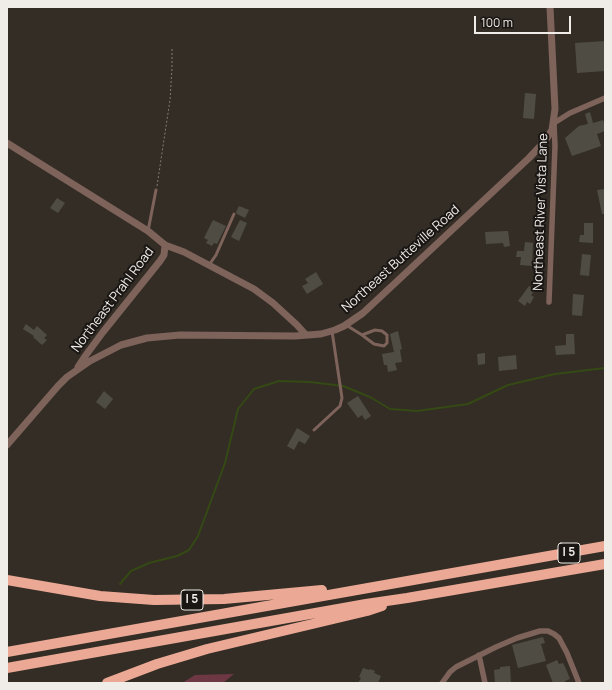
<!DOCTYPE html>
<style>
body{margin:0}
#map{position:relative;width:612px;height:690px;overflow:hidden;background:#342d26;font-family:Manrope,sans-serif}
canvas{display:block}
.frame{position:absolute;inset:0;border:8px solid #f0ece7;pointer-events:none}
.scale{position:absolute;left:474px;top:16px;width:97px;height:18px;box-sizing:border-box;border:2px solid #f0ece7;border-top:0;padding-left:5px;font-size:12px;line-height:14px;white-space:nowrap;color:#f0ece7;-webkit-text-stroke:3px #191613;paint-order:stroke}
</style>
<div id="map">
<canvas width="612" height="690"></canvas>
<div class="frame"></div>
<div class="scale">100 m</div>
</div>
<script>
const context = document.querySelector('canvas').getContext('2d');
context.lineJoin = 'round';
function paint(path, color) { context.fillStyle = color; context.fill(path, 'evenodd'); }
const poly = rows => new Path2D(rows.map(r => 'M' + r).join(''));
function trace(path, color, width, dash) { context.strokeStyle = color; context.lineWidth = width; context.lineCap = dash ? 'butt' : 'round'; context.setLineDash(dash || []); context.stroke(path); }
function drawText(font, color, halo, rows, align = 'center') {
  context.font = font + ' Manrope,sans-serif'; context.lineWidth = 4; context.setLineDash([]); context.textBaseline = 'middle'; context.strokeStyle = halo; context.fillStyle = color; for (const [text, x, y, turn = 0] of rows) {
    context.save(); context.translate(x, y); context.rotate((+turn || 0) * Math.PI / 180); context.textAlign = isNaN(turn) ? turn : align; if (halo) context.strokeText(text, 0, 0); context.fillText(text, 0, 0); context.restore();
  }
}
paint(poly([
 [234,674,223,683,182,683,195,675]
]), '#6d3843');
trace(poly([
 [120,584,131,571,149,563,177,556,189,550,198,536,225,463,238,409,254,389,279,381,310,382,343,386,370,397,390,409,417,411,468,404,508,385,555,374,605,368]
]), '#344914', 2);
paint(poly([
 [605,41,605,71,577,73,575,43],
 [525,93,536,94,534,119,523,118],
 [590,112,593,123,603,120,605,126,605,131,597,134,601,146,572,156,565,138,579,126,588,124,585,114],
 [605,189,605,214,602,214,597,190],
 [57,198,65,203,58,213,50,208],
 [239,206,249,210,245,218,237,214,236,212],
 [213,220,226,226,217,244,214,243,212,246,206,243,208,240,204,238],
 [240,220,247,223,239,241,231,237],
 [584,223,593,223,593,243,579,242,580,235,584,235],
 [508,231,510,246,504,247,503,243,486,244,485,232],
 [525,242,533,243,532,266,520,265,521,257,516,257,517,251,524,251],
 [582,254,591,255,589,276,580,275],
 [316,272,323,284,307,294,302,286,308,283,305,279],
 [529,286,535,290,531,295,534,297,530,304,527,302,525,306,518,301],
 [573,294,584,295,582,316,572,315],
 [26,324,34,330,37,326,47,335,44,338,47,340,42,345,33,337,34,336,23,329],
 [398,331,402,349,400,350,402,362,395,363,397,370,388,372,387,365,384,365,382,354,394,352,390,334],
 [566,334,574,334,575,354,556,355,555,346,566,345],
 [485,353,485,364,478,365,477,354],
 [516,355,517,369,499,371,498,357],
 [104,391,113,399,105,409,96,402],
 [358,396,371,416,365,420,362,415,358,418,347,403],
 [297,428,310,436,305,444,299,441,294,450,287,446],
 [543,637,545,643,541,644,546,661,518,668,512,645],
 [557,660,559,664,563,663,566,669,570,679,565,681,566,683,553,683,546,665],
 [510,666,511,683,495,683,494,670,500,669,500,667],
 [363,668,369,670,370,669,375,671,374,673,381,676,378,683,358,683,361,678,359,677]
]), '#4f4d43');
trace(poly([
 [157,186,170,100,172,68,172,48]
]), '#827c76', 1, [2, 2]);
trace(poly([
 [148,231,156,190],
 [209,265,216,255,234,214],
 [346,325,362,335,374,344,384,346,387,343,387,335,382,331,375,330,362,335],
 [314,430,340,406,342,398,332,331]
]), '#7e635b', 3);
trace(poly([
 [549,302,555,146,554,123,570,113,605,98],
 [479,655,485,683],
 [442,683,450,672,456,667,496,647,517,638,540,631,548,631,554,634,559,638,567,653,579,683]
]), '#7e635b', 5.5);
trace(poly([
 [7,143,148,231,165,245,184,252,254,289,273,303,297,325,306,335],
 [78,367,86,355,103,332,160,261,164,255,165,245],
 [7,445,58,386,67,377,90,361,121,345,147,338,180,335,295,336,321,334,335,330,344,326,363,313,529,158,545,141,552,130,555,109,550,7]
]), '#7e635b', 7);
trace(poly([
 [7,580,100,596,154,600,224,599,322,590],
 [7,652,605,546],
 [7,668,366,604,407,598,605,564],
 [107,683,157,664,207,649,367,611,382,606]
]), '#eba995', 10);
for (const [x, y, w] of [
 [569,553,22],
 [192,600,22]
]) { const box = new Path2D(); box.roundRect(x - w / 2, y - 10, w, 20, 3); context.fillStyle = '#191613'; context.fill(box); trace(box, '#f0ece7', 1); }
drawText('bold 12px', '#f0ece7', null, [
 ["I 5",569,553],
 ["I 5",192,600]
]);
drawText('13px', '#f0ece7', '#191613', [
 ["Northeast River Vista Lane",541,212,-88],
 ["Northeast Butteville Road",401,259,-42],
 ["Northeast Prahl Road",113,300,-53]
]);
</script>
